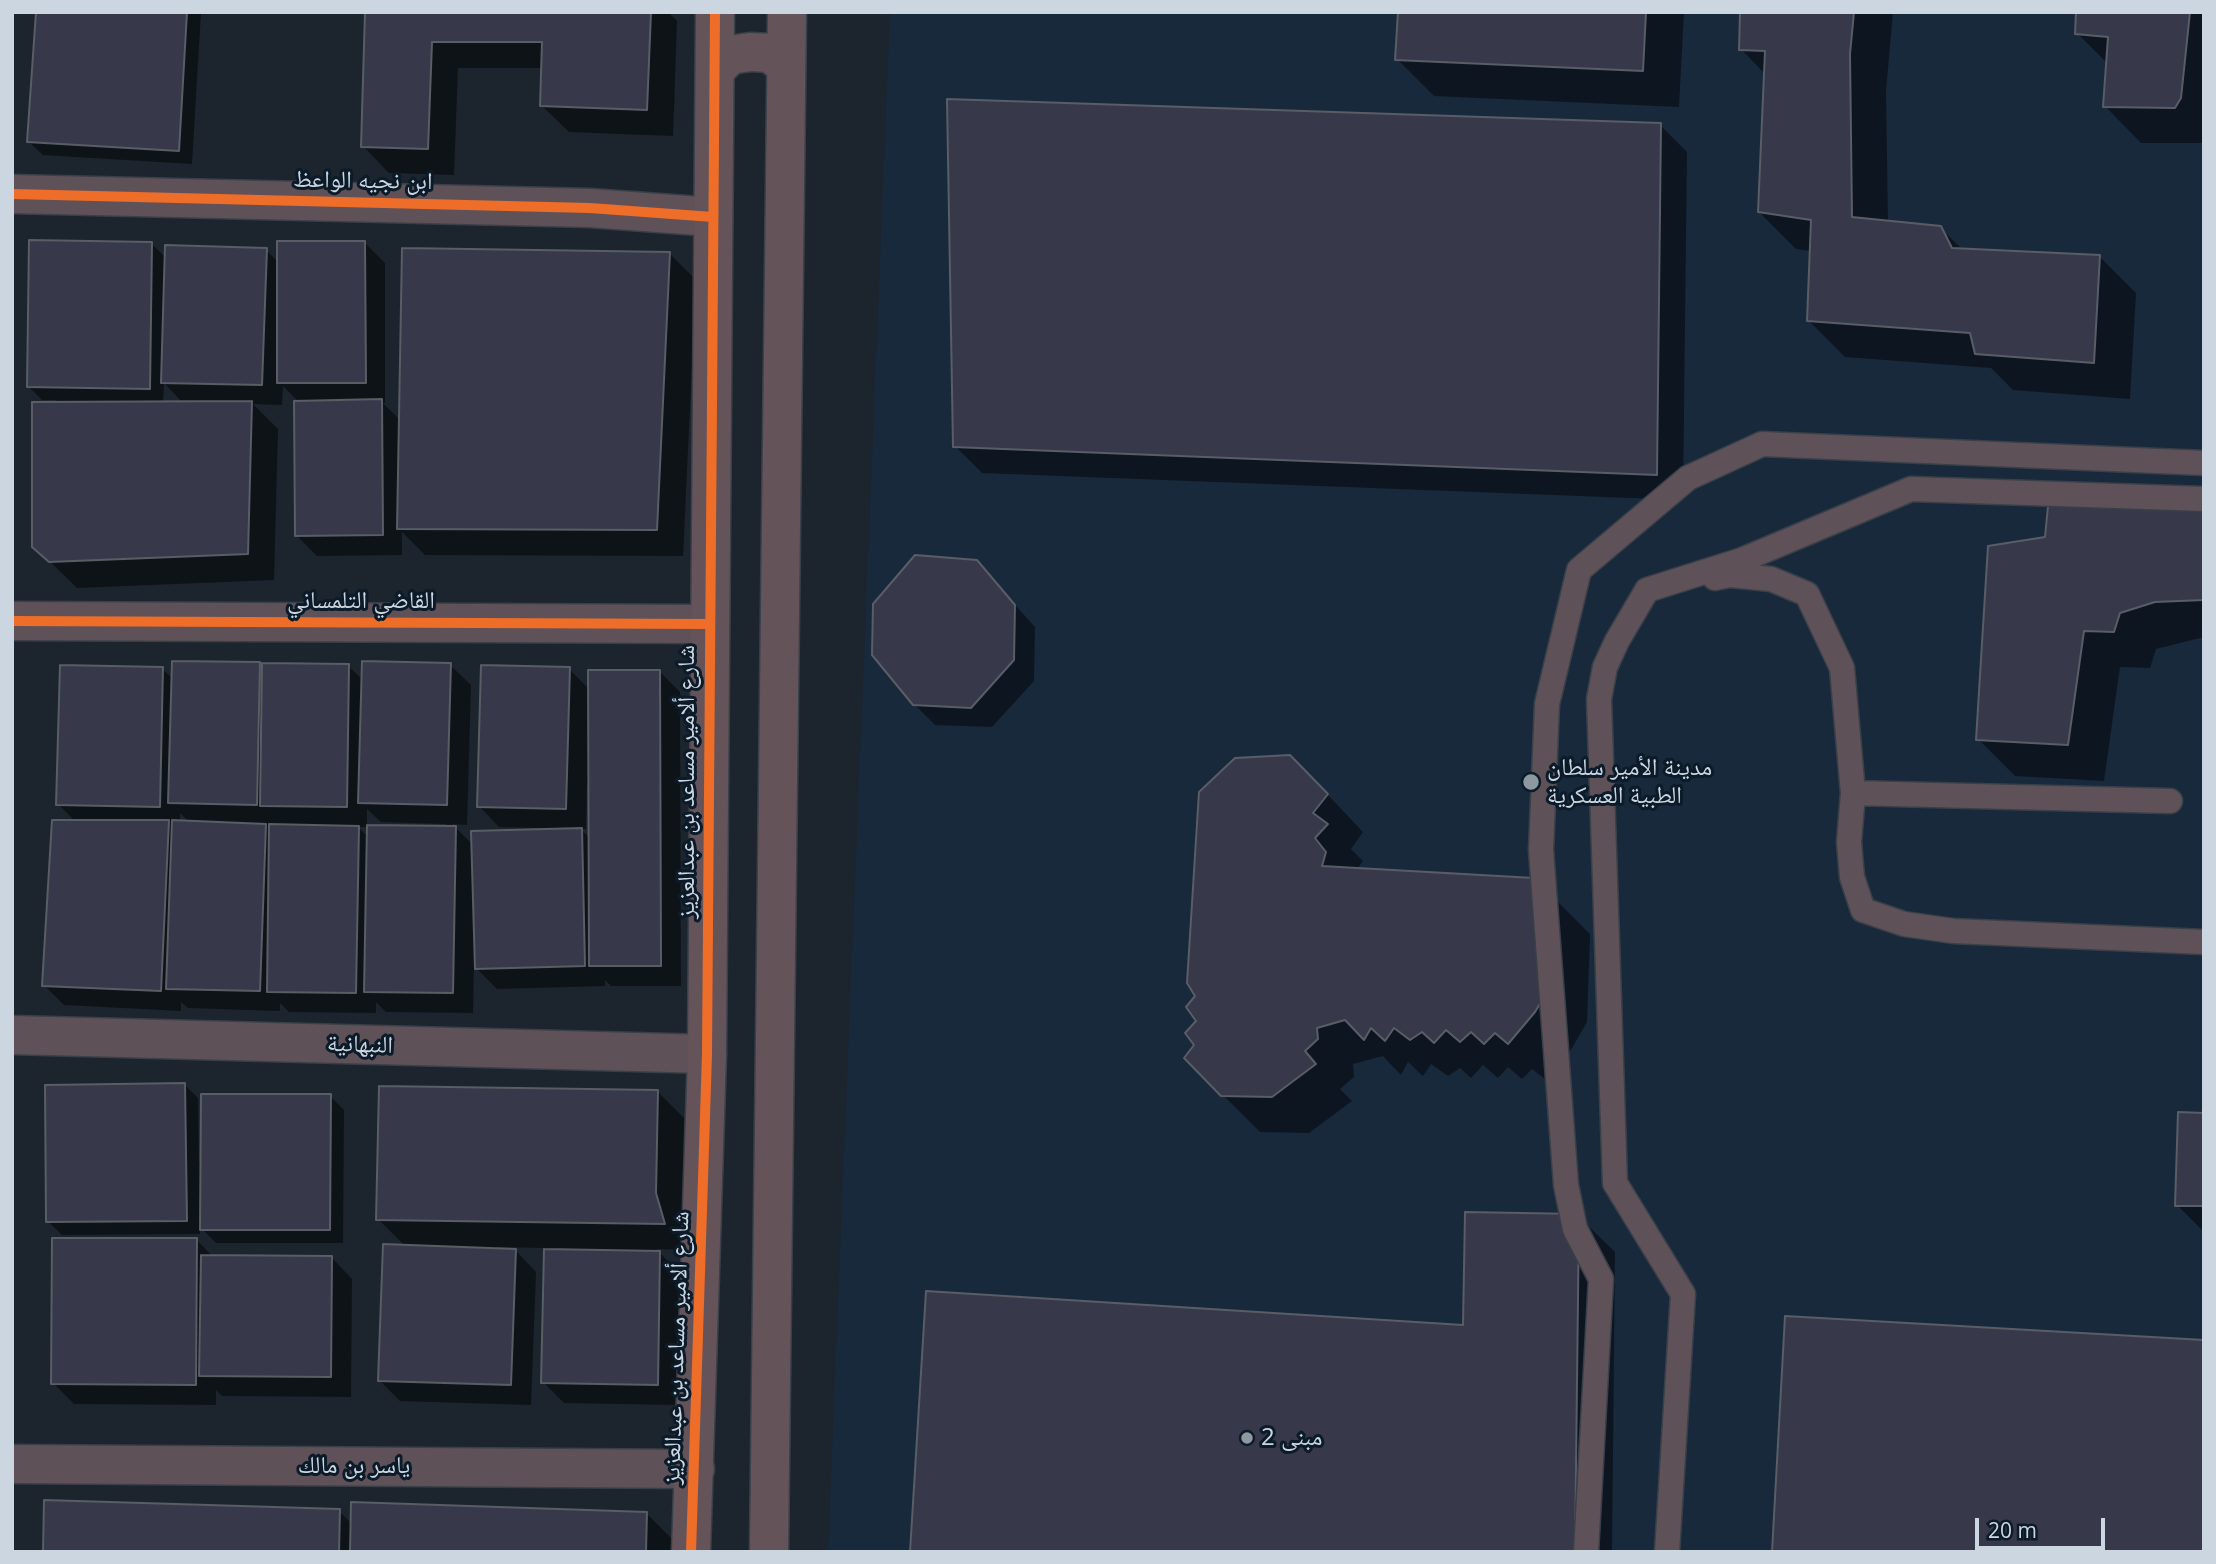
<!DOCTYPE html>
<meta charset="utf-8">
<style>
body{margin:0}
#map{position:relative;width:2216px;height:1564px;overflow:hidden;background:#1c242d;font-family:"Open Sans",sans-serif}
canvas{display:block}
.frame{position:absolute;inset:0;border:14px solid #ccd6e0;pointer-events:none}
.scale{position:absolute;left:1975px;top:1518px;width:130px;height:32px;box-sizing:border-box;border:4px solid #ccd6e0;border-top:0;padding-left:9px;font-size:21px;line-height:24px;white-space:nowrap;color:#ccd6e0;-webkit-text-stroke:5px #0c1b29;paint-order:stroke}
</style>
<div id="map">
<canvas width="2216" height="1564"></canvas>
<div class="frame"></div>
<div class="scale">20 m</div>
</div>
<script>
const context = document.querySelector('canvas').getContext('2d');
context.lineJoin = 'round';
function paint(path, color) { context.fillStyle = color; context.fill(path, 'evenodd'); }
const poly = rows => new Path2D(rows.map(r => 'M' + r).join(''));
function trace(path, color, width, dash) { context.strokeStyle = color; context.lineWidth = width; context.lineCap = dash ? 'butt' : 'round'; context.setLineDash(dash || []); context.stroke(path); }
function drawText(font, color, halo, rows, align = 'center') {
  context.font = font + ' "Open Sans","Noto Naskh Arabic",sans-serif'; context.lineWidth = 6; context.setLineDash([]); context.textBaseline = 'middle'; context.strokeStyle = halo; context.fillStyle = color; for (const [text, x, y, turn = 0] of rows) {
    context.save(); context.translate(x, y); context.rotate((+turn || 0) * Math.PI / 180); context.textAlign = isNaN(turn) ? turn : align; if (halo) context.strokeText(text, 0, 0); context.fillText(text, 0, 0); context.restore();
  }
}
paint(poly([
 [890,12,2204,12,2204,1552,828,1552]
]), '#18293c');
paint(poly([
 [37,12,201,12,192,164,43,155,29,142],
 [367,12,668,12,677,21,673,136,569,132,542,106,543,68,458,68,454,175,389,173,363,146],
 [1399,12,1684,12,1679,107,1434,96,1397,59],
 [1742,12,1893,12,1886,91,1888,223,1940,228,1963,250,2099,256,2136,293,2130,399,2013,390,1991,368,1845,357,1808,320,1811,251,1796,249,1759,212,1765,74,1741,49],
 [2078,12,2204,12,2204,143,2141,143,2105,106,2108,64,2077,33],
 [1660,125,1687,152,1683,500,982,473,955,446],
 [151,243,166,258,266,250,279,263,365,243,385,263,385,403,383,403,401,421,669,253,696,280,683,556,425,555,402,532,402,555,317,556,297,536,299,402,283,386,282,405,253,404,278,429,274,580,77,588,34,546,56,400,42,400,28,386],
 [164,383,183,403,163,403],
 [2204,502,2204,637,2156,649,2150,668,2120,667,2104,781,2015,776,1978,739,2046,539],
 [976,562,1035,627,1034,681,992,727,935,725,914,704],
 [260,664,263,668,348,666,364,681,450,665,471,685,467,825,452,824,474,846,537,831,537,828,499,827,479,806,569,669,590,690,659,671,680,692,681,986,611,986,605,980,605,986,497,989,474,966,473,1013,386,1012,376,1002,376,1013,289,1012,280,1003,280,1011,188,1008,181,1002,181,1011,64,1005,44,985,76,822,58,804,162,669,173,679],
 [587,785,590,785,590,838,580,829,586,829],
 [367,809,381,822,446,824,446,828,367,827],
 [180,813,190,823,180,822],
 [358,827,368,827,368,837],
 [1327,794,1363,832,1351,849,1363,861,1356,870,1553,897,1590,934,1587,1022,1572,1048,1546,1080,1532,1069,1522,1079,1508,1067,1498,1078,1483,1065,1471,1078,1460,1068,1448,1076,1431,1064,1423,1076,1408,1062,1401,1075,1383,1056,1353,1064,1354,1077,1340,1089,1352,1101,1309,1133,1260,1132,1186,1058,1196,1045,1198,1021,1197,996,1189,983],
 [184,1084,198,1098,199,1162,330,1096,344,1110,343,1243,216,1243,200,1227,200,1234,62,1235,48,1221],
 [657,1091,684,1118,682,1221,690,1250,656,1249,680,1273,678,1405,564,1403,543,1382,545,1248,496,1247,496,1250,516,1251,536,1272,531,1405,400,1401,379,1380,406,1247,378,1219],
 [2204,1115,2204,1232,2177,1205],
 [1578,1216,1615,1252,1612,1552,912,1552,1465,1327],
 [196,1239,213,1257,332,1258,352,1279,351,1397,222,1396,216,1390,216,1405,74,1404,53,1383],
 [339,1511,352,1524,646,1513,673,1540,673,1552,44,1552]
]), '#0007');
const building = poly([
 [36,12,187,12,179,151,27,142,36,12],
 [365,12,651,12,647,110,540,106,542,42,432,42,428,149,361,147,365,12],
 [1398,12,1646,12,1643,71,1395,60,1398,12],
 [1740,12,1854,12,1850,54,1852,217,1941,226,1952,248,2100,255,2094,363,1975,354,1970,333,1807,321,1811,220,1758,212,1765,51,1739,50,1740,12],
 [2076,12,2190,12,2181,98,2175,108,2103,107,2108,37,2075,34,2076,12],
 [947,99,1661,123,1657,475,953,447,947,99],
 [29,240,152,242,150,389,27,387,29,240],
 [277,241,365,241,366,383,277,383,277,241],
 [165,245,267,248,262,385,161,383,165,245],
 [402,248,670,252,657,530,397,529,402,248],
 [382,399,383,535,295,536,294,401,382,399],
 [252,401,248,554,49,562,32,547,32,402,252,401],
 [2049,496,2204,501,2204,600,2155,602,2120,613,2114,632,2084,631,2068,745,1976,740,1988,546,2045,537,2049,496],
 [915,555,977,560,1015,605,1014,660,971,708,913,705,872,655,873,604,915,555],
 [172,661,260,662,257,805,168,803,172,661],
 [362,661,451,663,447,805,358,803,362,661],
 [262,663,349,664,347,807,260,806,262,663],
 [60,665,163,667,160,807,56,805,60,665],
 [481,665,570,667,566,809,477,807,481,665],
 [588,670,660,670,661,966,589,966,588,670],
 [1290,755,1328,794,1313,813,1328,824,1315,838,1326,852,1322,866,1534,878,1551,985,1535,1012,1508,1044,1495,1033,1484,1044,1471,1032,1460,1042,1446,1030,1434,1043,1422,1032,1410,1040,1394,1028,1385,1041,1371,1028,1364,1040,1345,1020,1317,1028,1318,1039,1305,1051,1316,1064,1272,1097,1221,1096,1184,1058,1194,1045,1185,1033,1196,1021,1186,1007,1195,996,1187,983,1199,792,1235,758,1290,755],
 [52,820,169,820,161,991,42,986,52,820],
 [172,820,266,824,260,991,166,989,172,820],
 [269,824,359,826,356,993,267,992,269,824],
 [367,825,456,826,453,993,364,992,367,825],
 [582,828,585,966,475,969,471,831,582,828],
 [185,1083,187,1221,46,1222,45,1085,185,1083],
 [379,1086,658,1090,656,1193,665,1224,376,1220,379,1086],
 [201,1094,331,1094,330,1230,200,1230,201,1094],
 [2178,1112,2204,1113,2204,1206,2175,1206,2178,1112],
 [1465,1212,1579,1214,1575,1552,910,1552,926,1291,1463,1325,1465,1212],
 [52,1238,197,1238,196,1385,51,1384,52,1238],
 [383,1244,516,1249,511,1385,378,1381,383,1244],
 [544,1249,660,1251,658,1385,541,1383,544,1249],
 [201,1255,332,1256,331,1377,199,1376,201,1255],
 [1785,1316,2204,1340,2204,1552,1772,1552,1785,1316],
 [44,1500,340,1509,339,1552,43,1552,44,1500],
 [351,1502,647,1512,646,1552,350,1552,351,1502]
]);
paint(building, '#37394a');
trace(building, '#595d65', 2);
const lane = poly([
 [1715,578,1730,575,1771,579,1807,594,1842,668,1853,793,1849,842,1852,877,1863,910,1904,924,1953,931,2204,942],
 [1853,793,2170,801],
 [1586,1552,1601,1279,1575,1229,1566,1185,1541,850,1547,704,1579,570,1688,478,1762,444,2204,463],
 [1667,1552,1683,1294,1615,1183,1599,699,1605,667,1617,641,1647,590,1742,560,1911,489,2204,499]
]);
const street = poly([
 [12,194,590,208,713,217],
 [12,621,710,624],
 [12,1035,707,1054],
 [12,1464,695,1469]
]);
const secondary = poly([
 [715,70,730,55,750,52,770,53,786,66],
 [691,1552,707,1054,715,12],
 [769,1552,787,12]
]);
trace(lane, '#3a4048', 27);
trace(street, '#3a4048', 41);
trace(secondary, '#3a4048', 41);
trace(lane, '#5f5158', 24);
trace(street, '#5f5158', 38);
trace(secondary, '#65535a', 38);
trace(poly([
 [12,194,590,208,713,217],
 [12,621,710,624],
 [691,1552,707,1054,715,12]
]), '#ee6e29', 10);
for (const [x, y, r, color] of [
 [1531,782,9,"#8e98a1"],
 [1247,1438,7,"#8e98a1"]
]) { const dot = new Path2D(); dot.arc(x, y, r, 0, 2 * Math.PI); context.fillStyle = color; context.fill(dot); trace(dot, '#0c1b29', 2.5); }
drawText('24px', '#ccd6e0', '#0c1b29', [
 ["ابن نجيه الواعظ",363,181,1],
 ["القاضي التلمساني",361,601],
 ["شارع ألامير مساعد بن عبدالعزيز",687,782,-90],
 ["النبهانية",360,1045,2],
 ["شارع ألامير مساعد بن عبدالعزيز",677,1348,-88],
 ["ياسر بن مالك",354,1466]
]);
drawText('24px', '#ccd6e0', '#0c1b29', [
 ["مدينة الأمير سلطان",1547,768],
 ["الطبية العسكرية",1547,796],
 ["مبنى 2",1261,1438]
], 'left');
</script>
